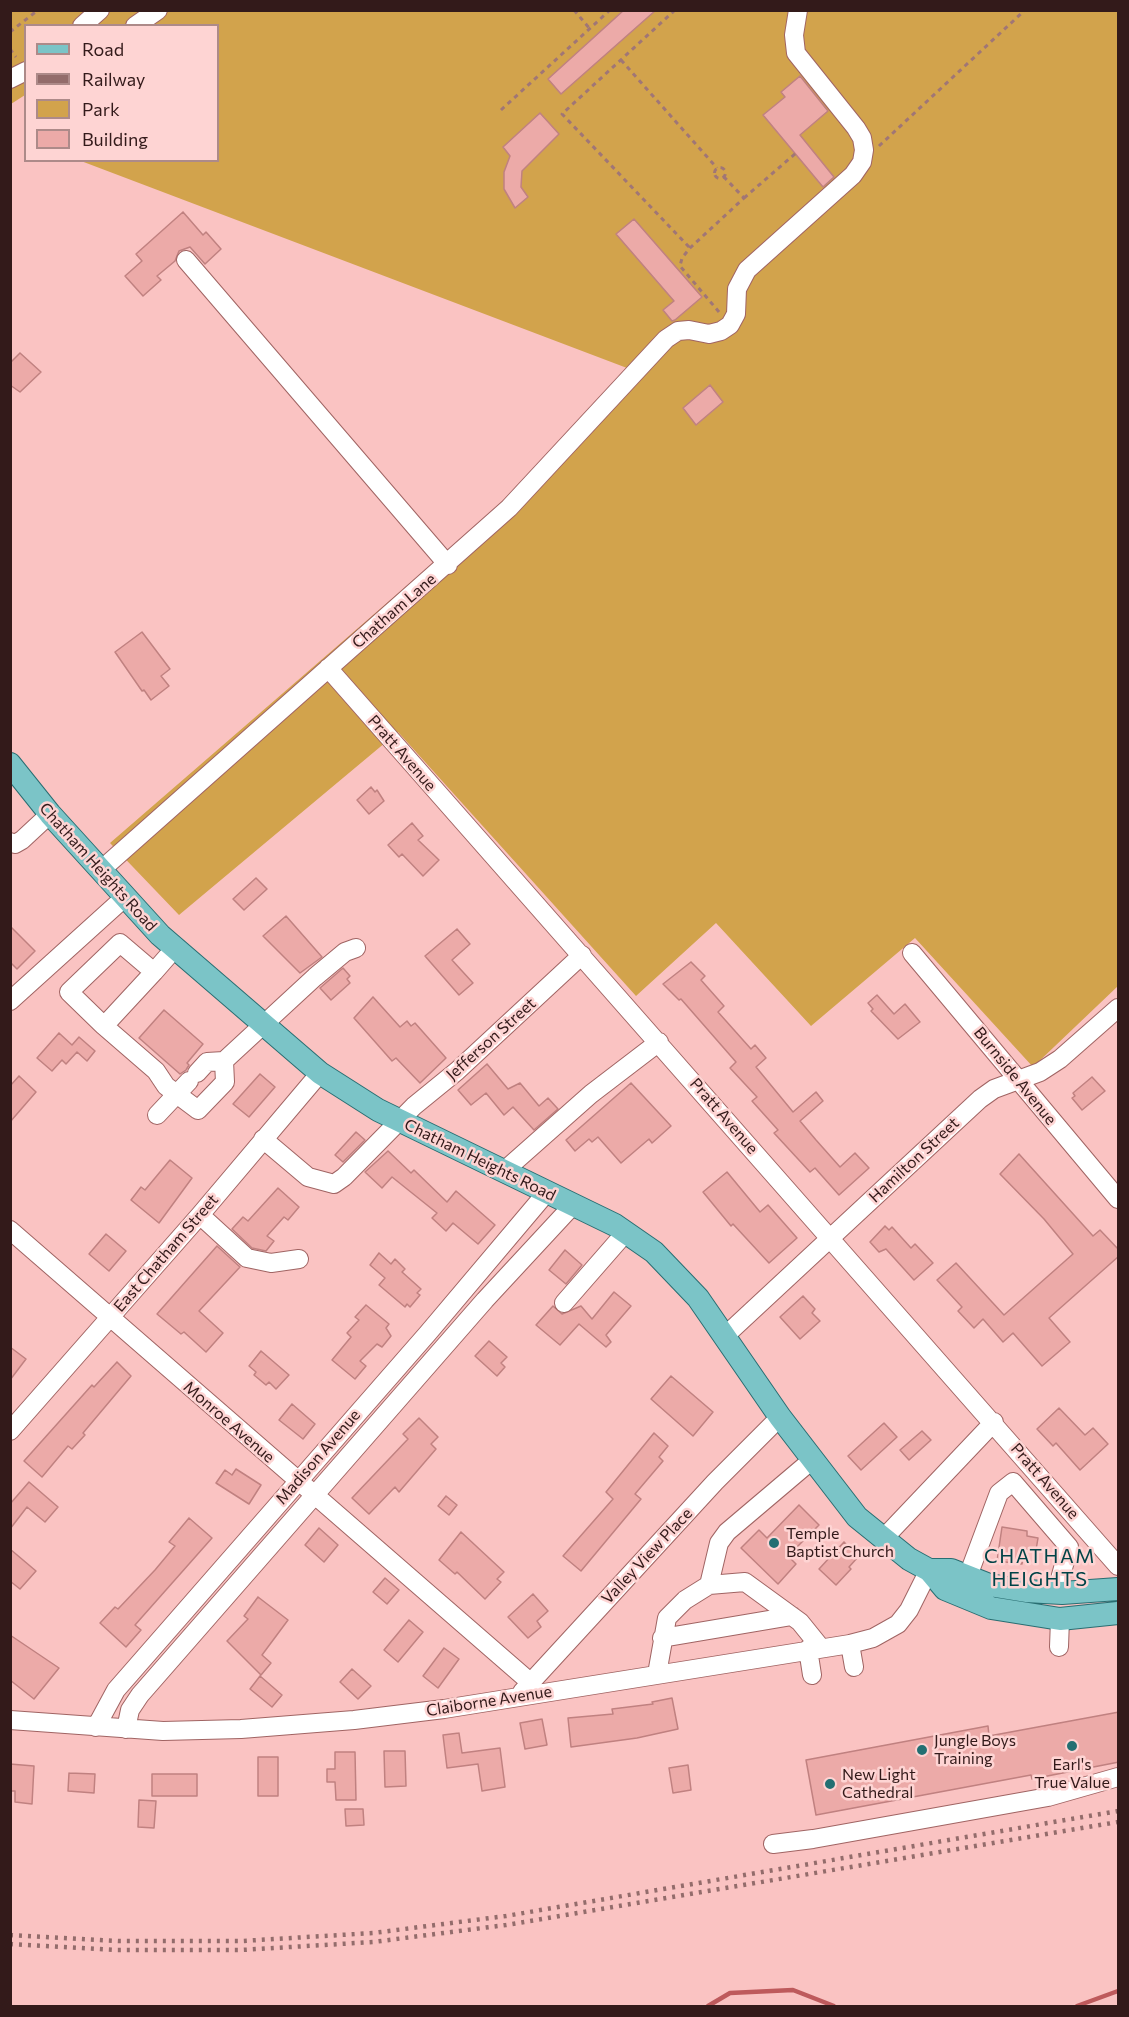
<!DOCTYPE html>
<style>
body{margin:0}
#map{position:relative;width:1129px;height:2017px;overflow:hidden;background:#fac3c2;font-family:Commissioner,sans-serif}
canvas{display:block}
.frame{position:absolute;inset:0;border:12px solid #331a1a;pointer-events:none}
.legend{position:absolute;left:24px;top:24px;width:195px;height:138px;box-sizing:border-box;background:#fed4d3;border:2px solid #ad8a89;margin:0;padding:8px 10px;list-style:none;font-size:18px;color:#331a1a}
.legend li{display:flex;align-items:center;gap:12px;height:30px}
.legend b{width:30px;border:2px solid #ad8a89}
</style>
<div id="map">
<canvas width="1129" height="2017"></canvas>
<div class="frame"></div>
<ul class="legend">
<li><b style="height:8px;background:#7bc4c7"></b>Road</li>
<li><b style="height:8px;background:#936c6b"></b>Railway</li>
<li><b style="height:16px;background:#d2a34c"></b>Park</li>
<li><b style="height:16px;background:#ecaaa8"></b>Building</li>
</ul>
</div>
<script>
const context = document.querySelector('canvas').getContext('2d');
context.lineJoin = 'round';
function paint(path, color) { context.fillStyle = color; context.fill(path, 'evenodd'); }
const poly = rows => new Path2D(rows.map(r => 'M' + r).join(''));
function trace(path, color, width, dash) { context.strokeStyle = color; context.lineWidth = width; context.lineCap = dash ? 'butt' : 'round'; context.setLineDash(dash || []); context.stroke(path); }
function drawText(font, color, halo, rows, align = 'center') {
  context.font = font + ' Commissioner,sans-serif'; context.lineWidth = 5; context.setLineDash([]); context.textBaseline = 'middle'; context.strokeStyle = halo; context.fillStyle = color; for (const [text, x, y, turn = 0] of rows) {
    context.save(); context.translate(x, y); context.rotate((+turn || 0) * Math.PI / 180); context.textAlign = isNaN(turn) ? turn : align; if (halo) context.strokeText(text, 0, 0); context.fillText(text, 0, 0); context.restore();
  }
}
paint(poly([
 [11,11,1118,11,1118,986,1033,1067,915,938,811,1026,716,923,636,996,398,732,179,915,110,843,500,505,627,368,81,161,218,160,218,26,26,26,25,95,11,104]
]), '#d2a34c');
trace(poly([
 [708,2006,730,1993,793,1990,834,2006],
 [1077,2006,1118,1991]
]), '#be5a5c', 4.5);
const building = poly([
 [624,10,656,10,561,94,548,79,624,10],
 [800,76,828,111,800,135,834,177,823,187,763,115,785,97,781,92,800,76],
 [540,113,559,134,522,171,521,187,528,197,515,208,504,189,504,172,510,156,503,147,540,113],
 [183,212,203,235,206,232,221,249,205,264,190,247,179,251,175,261,157,276,161,280,143,296,125,276,142,261,136,254,183,212],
 [634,219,702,297,675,320,672,321,663,310,674,301,616,234,634,219],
 [20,353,41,372,20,392,10,385,10,363,20,353],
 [710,385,723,402,696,425,683,408,710,385],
 [142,632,170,669,161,676,169,686,151,700,144,690,142,691,115,652,142,632],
 [371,787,375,792,377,790,384,801,369,814,357,800,371,787],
 [412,823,423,836,418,840,439,860,423,876,402,854,399,857,388,845,412,823],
 [256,878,267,889,244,910,233,899,256,878],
 [286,916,322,957,300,973,263,936,286,916],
 [10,926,35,951,17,969,10,962,10,926],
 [457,929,470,944,452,960,473,983,459,995,425,956,457,929],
 [691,962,705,976,701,980,724,1006,718,1012,751,1049,755,1045,766,1058,756,1067,793,1112,816,1092,823,1101,800,1121,816,1140,840,1167,855,1153,869,1168,839,1195,815,1168,810,1172,774,1133,778,1130,752,1101,757,1097,730,1068,736,1062,681,999,679,1000,663,984,691,962],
 [343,968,350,976,347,979,350,983,331,1000,320,988,343,968],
 [877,995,894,1014,905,1004,920,1022,898,1039,871,1011,873,1009,868,1003,877,995],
 [373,997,400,1027,407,1021,411,1026,415,1023,446,1058,420,1083,396,1058,392,1061,354,1018,373,997],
 [164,1010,203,1044,187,1063,189,1065,186,1070,180,1074,139,1038,164,1010],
 [59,1033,72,1045,79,1037,95,1051,87,1061,77,1052,66,1064,62,1060,52,1071,37,1058,59,1033],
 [487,1064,508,1089,520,1083,539,1106,548,1098,558,1109,534,1130,513,1107,504,1115,486,1093,471,1105,458,1090,487,1064],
 [260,1074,275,1087,249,1117,233,1104,260,1074],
 [19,1076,36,1092,10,1122,10,1086,19,1076],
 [1092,1077,1105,1091,1082,1110,1072,1098,1075,1096,1073,1093,1092,1077],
 [631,1083,671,1126,652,1143,649,1139,621,1163,598,1137,592,1142,589,1139,575,1151,566,1140,631,1083],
 [356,1132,365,1140,343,1162,335,1155,356,1132],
 [388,1151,411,1173,414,1170,447,1202,456,1191,495,1225,478,1244,453,1223,446,1231,432,1218,437,1213,392,1177,382,1188,365,1172,388,1151],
 [1019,1154,1093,1236,1100,1230,1119,1250,1119,1256,1049,1318,1070,1342,1042,1366,1013,1333,1003,1342,983,1319,974,1328,958,1311,962,1307,937,1280,956,1263,1004,1315,1073,1254,1044,1219,1000,1174,1019,1154],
 [170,1160,192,1178,159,1223,131,1200,141,1187,145,1190,170,1160],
 [727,1172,760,1212,768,1205,797,1238,769,1263,733,1224,731,1226,703,1192,727,1172],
 [278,1188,299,1207,288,1220,284,1217,267,1236,274,1241,266,1251,252,1248,232,1229,243,1217,248,1221,278,1188],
 [885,1226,889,1230,892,1227,911,1248,915,1244,933,1263,914,1280,886,1249,879,1252,870,1242,885,1226],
 [106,1234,126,1251,109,1271,89,1254,106,1234],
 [217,1246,240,1267,199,1311,223,1333,206,1352,184,1332,181,1334,157,1314,217,1246],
 [565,1250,582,1265,566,1284,549,1270,565,1250],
 [379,1253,391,1264,395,1259,405,1269,402,1272,421,1289,417,1293,420,1295,410,1307,407,1304,405,1307,379,1285,385,1278,370,1265,379,1253],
 [614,1292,631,1306,606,1335,611,1342,606,1347,579,1324,560,1345,536,1325,553,1306,562,1314,581,1306,592,1319,614,1292],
 [803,1296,815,1309,812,1313,820,1321,800,1339,780,1317,803,1296],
 [366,1305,389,1324,386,1328,391,1336,382,1347,377,1344,360,1361,366,1366,355,1379,332,1360,351,1337,347,1333,359,1320,355,1317,366,1305],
 [489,1341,507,1357,501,1363,505,1367,497,1376,475,1356,489,1341],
 [10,1347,26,1359,10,1380,10,1347],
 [261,1351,289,1375,276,1389,269,1382,266,1385,254,1375,256,1372,249,1366,261,1351],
 [117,1362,131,1376,83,1433,85,1435,72,1449,68,1446,42,1477,24,1461,92,1385,94,1387,117,1362],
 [671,1376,713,1412,693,1436,651,1399,671,1376],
 [292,1404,315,1424,303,1439,279,1420,292,1404],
 [1059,1408,1085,1435,1093,1428,1108,1444,1080,1470,1056,1443,1053,1446,1037,1429,1059,1408],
 [419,1418,438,1437,431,1444,436,1449,399,1492,395,1487,369,1514,352,1498,408,1439,403,1434,419,1418],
 [884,1423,897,1437,861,1470,848,1456,884,1423],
 [922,1431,931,1440,909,1460,900,1450,922,1431],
 [654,1433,668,1446,659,1457,663,1461,635,1494,641,1499,581,1571,563,1556,613,1499,606,1492,654,1433],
 [236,1469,261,1485,249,1504,216,1483,225,1470,232,1475,236,1469],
 [29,1482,58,1507,45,1522,27,1507,10,1529,10,1504,29,1482],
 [446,1496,457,1505,449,1515,438,1506,446,1496],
 [799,1505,819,1525,788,1556,796,1564,778,1584,741,1548,759,1530,767,1538,799,1505],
 [189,1518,212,1538,135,1625,141,1630,126,1647,100,1623,115,1607,118,1609,155,1570,175,1546,169,1542,189,1518],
 [1002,1527,1027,1531,1027,1536,1038,1538,1036,1550,1024,1549,1022,1564,997,1561,1002,1527],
 [319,1528,338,1545,324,1562,305,1545,319,1528],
 [461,1532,504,1572,497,1579,501,1582,485,1599,457,1572,455,1574,439,1560,461,1532],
 [844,1542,858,1557,849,1567,851,1569,836,1585,819,1569,844,1542],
 [10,1549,36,1571,20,1589,10,1581,10,1549],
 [385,1578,399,1590,387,1604,373,1592,385,1578],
 [533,1594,548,1611,537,1621,541,1627,528,1638,508,1617,533,1594],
 [258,1597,288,1620,262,1655,271,1663,261,1675,227,1641,248,1619,244,1616,258,1597],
 [409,1620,423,1632,398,1662,384,1650,409,1620],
 [10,1635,59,1668,34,1699,10,1680,10,1635],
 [444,1648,459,1659,438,1688,423,1676,444,1648],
 [352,1669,371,1686,358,1699,340,1682,352,1669],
 [260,1676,282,1695,272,1707,250,1689,260,1676],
 [672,1698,678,1729,637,1738,571,1747,568,1718,613,1714,612,1709,653,1704,652,1702,672,1698],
 [1119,1712,1119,1762,1032,1779,1031,1775,816,1815,806,1760,988,1726,989,1736,1119,1712],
 [542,1719,547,1745,525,1749,520,1723,542,1719],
 [459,1733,462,1753,500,1748,505,1787,482,1791,478,1764,447,1768,443,1735,459,1733],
 [384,1751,405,1751,406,1786,385,1787,384,1751],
 [335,1752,355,1752,356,1800,336,1800,335,1782,327,1782,327,1769,335,1769,335,1752],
 [258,1757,278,1757,278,1796,258,1796,258,1757],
 [10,1764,34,1766,32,1804,15,1802,15,1791,10,1791,10,1764],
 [688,1765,691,1790,673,1793,669,1768,688,1765],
 [69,1773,95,1774,94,1793,68,1791,69,1773],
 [152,1774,197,1774,197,1796,152,1796,152,1774],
 [139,1800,156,1801,154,1828,138,1827,139,1800],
 [345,1809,363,1809,364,1825,346,1826,345,1809]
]);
paint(building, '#ecaaa8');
trace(building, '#c08180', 1.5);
const minor = poly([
 [82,26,100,10],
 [135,26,158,10],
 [10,79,26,71],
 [186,260,448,565],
 [328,668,1118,1566],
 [10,842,15,844,22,840,50,814],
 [101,870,509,508,666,339,678,331,689,330,709,334,721,331,730,325,736,314,737,289,747,270,853,175,862,162,864,150,862,138,856,128,796,53,794,35,798,10],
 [912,953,1118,1199],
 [154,972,120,943,69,992,104,1026,154,972,175,948],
 [10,1001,124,898],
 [104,1026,156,1071,166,1086,198,1110,225,1082,224,1061],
 [197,1073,207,1062,224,1061,315,977,345,952,356,948],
 [157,1115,189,1081],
 [263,1139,308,1177,334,1184,344,1177,414,1106,457,1071,582,955],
 [504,1171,591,1094,659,1042],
 [200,1215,247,1258,271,1263,299,1259],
 [10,1230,530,1682],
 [564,1303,626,1232],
 [726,1335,980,1099,994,1089,1040,1072,1060,1059,1118,1008],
 [10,1431,200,1215,320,1073],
 [883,1539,994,1422],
 [968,1576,999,1493,1013,1482,1069,1547,1056,1593],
 [709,1585,719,1543,727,1532,812,1460],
 [662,1638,792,1616],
 [850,1644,854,1667],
 [1059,1647,1060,1619],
 [808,1649,812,1675],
 [657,1674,667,1618,685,1600,709,1585,745,1582,800,1622,821,1648],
 [522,1692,715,1482,780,1417],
 [10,1720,163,1731,241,1729,354,1720,444,1709,850,1644,873,1638,898,1624,909,1610,929,1570],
 [96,1727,116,1690,428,1333,547,1192],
 [126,1729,130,1710,140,1695,485,1300,574,1204],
 [773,1844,813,1839,1048,1797,1118,1777]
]);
const major = poly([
 [10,764,50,814,160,935,320,1073,378,1110,615,1225,654,1252,698,1298,780,1417,857,1517,909,1559,929,1570,945,1589,991,1608,1060,1619,1118,1613],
 [929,1570,951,1570,989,1585,1026,1591,1062,1593,1118,1589]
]);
trace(minor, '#a06463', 20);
trace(major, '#296e72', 24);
trace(poly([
 [574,10,590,29],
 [675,10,562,114,690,248],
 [10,32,38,10],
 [10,49,16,57],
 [621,60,717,168],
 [501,110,610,10],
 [879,146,1025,10],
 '714.5 173a5.5 5.5 0 1 1 11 0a5.5 5.5 0 1 1-11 0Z',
 [744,198,796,153],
 [719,312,680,266,682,258,690,248,744,198,724,177]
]), '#a07676', 3, [4.5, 4.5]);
trace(minor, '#fff', 18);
trace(major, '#7bc4c7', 22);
trace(poly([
 [10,1935,118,1941,242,1941,373,1933,506,1916,1118,1811],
 [10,1944,117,1950,241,1950,373,1942,506,1925,1118,1822]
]), '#936c6b', 4.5, [3, 6]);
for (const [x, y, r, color] of [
 [774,1543,6,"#236f72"],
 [1072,1746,6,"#236f72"],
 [922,1750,6,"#236f72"],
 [830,1784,6,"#236f72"]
]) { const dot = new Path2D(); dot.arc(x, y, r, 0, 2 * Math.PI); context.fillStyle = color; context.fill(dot); trace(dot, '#fed4d3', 2); }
drawText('16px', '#331a1a', '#fed4d3', [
 ["Chatham Lane",394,611,-41],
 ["Pratt Avenue",402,753,49],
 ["Chatham Heights Road",98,867,48],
 ["Jefferson Street",491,1039,-42],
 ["Burnside Avenue",1015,1076,51],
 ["Pratt Avenue",724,1116,49],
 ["Chatham Heights Road",480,1160,26],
 ["Hamilton Street",914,1160,-43],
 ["East Chatham Street",166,1253,-49],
 ["Monroe Avenue",229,1422,41],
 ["Madison Avenue",318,1457,-49],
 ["Pratt Avenue",1045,1481,49],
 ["Valley View Place",647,1556,-47],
 ["Claiborne Avenue",489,1701,-9]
]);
drawText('16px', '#331a1a', '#fed4d3', [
 ["Temple",786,1534],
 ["Baptist Church",786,1552],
 ["Jungle Boys",934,1741],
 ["Training",934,1759],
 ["Earl's",1072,1765,"center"],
 ["True Value",1072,1783,"center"],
 ["New Light",842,1775],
 ["Cathedral",842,1793]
], 'left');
context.letterSpacing = '1.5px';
drawText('20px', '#004347', '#fed4d3', [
 ["CHATHAM",1040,1556],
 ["HEIGHTS",1040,1579]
]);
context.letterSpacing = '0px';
</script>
